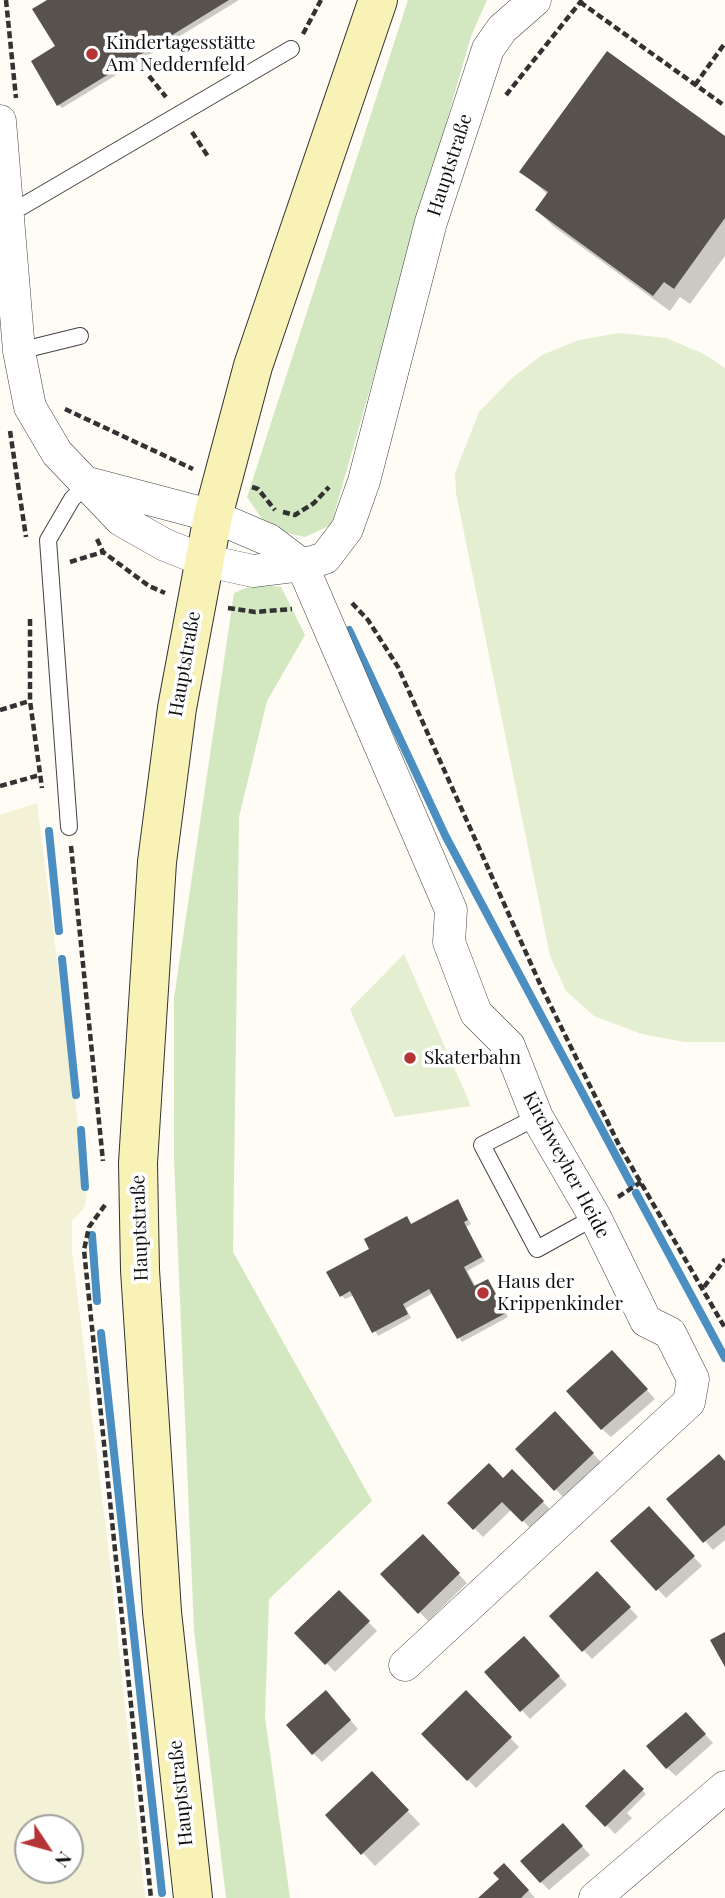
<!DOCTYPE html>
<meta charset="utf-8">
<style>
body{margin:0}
#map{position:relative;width:725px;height:1898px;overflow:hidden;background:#fefcf5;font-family:"Playfair Display",serif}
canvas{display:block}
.north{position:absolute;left:14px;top:1814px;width:70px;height:70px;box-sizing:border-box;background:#fff;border:2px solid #9f9f9f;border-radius:50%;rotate:126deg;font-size:19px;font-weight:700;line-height:28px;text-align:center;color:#101010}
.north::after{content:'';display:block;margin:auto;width:24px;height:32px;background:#b53436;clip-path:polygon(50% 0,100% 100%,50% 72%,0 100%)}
</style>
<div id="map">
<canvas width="725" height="1898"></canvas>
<div class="north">N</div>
</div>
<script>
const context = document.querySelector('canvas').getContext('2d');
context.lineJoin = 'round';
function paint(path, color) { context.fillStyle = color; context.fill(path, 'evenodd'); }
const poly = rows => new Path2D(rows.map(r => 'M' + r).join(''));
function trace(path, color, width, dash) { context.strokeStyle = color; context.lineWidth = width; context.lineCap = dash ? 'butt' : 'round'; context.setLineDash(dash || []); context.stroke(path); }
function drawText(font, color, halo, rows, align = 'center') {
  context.font = font + ' "Playfair Display",serif'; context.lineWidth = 7; context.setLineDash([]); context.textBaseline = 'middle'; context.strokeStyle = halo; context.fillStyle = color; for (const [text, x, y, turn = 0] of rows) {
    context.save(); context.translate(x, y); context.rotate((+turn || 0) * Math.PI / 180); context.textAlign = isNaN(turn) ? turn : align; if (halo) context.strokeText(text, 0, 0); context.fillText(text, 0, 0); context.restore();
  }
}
paint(poly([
 [37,803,87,1195,84,1208,72,1221,72,1251,110,1562,145,1898,0,1898,0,815],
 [28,1828,70,1828,70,1870,28,1870]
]), '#f3f1d6');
paint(poly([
 [408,0,487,0,471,36,331,525,305,537,269,529,247,497],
 [256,584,281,587,305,635,267,701,239,817,233,1252,372,1501,269,1599,265,1717,290,1898,226,1898,194,1630,174,1159,174,998,234,593]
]), '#d3e7c0');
paint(poly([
 [619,333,666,338,704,354,725,368,725,1042,684,1042,642,1034,594,1016,566,991,550,956,456,493,455,473,479,412,512,378,542,355,579,340],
 [404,954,471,1106,395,1117,350,1009]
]), '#e4efd1');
paint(poly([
 [51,0,239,0,62,108,59,105,57,47],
 [725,139,725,256,690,304,680,297,670,311,553,226,537,210,548,195,522,171],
 [457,1202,471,1224,466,1227,485,1261,467,1271,476,1287,491,1285,508,1317,462,1342,433,1293,406,1308,411,1318,378,1336,354,1295,345,1299,341,1295,371,1249,407,1218,413,1226],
 [621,1361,655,1399,611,1437,602,1429],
 [555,1414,601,1462,564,1498,517,1449],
 [725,1462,725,1540,713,1550,668,1499],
 [512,1471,551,1510,531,1529,512,1509,483,1537,450,1503,503,1480],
 [657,1517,702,1566,666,1598,613,1541],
 [423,1537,467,1583,428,1621,383,1574],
 [606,1582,638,1617,592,1659,551,1616],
 [339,1592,377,1631,335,1672,297,1633],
 [532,1647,567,1685,530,1719,487,1673],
 [466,1692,519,1747,476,1788,423,1734],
 [334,1701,358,1729,322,1762,313,1753],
 [694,1722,713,1743,676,1776,667,1768],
 [624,1771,646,1794,627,1813,632,1818,615,1834,588,1806],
 [384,1786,420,1824,375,1866,363,1853],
 [571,1834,590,1855,549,1890,541,1882],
 [513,1873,535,1898,480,1898]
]), '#0003');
trace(poly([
 [349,630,446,837,631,1184],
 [49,831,59,931],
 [62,959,76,1095],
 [81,1130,85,1187],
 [636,1193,725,1358],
 [92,1235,97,1301],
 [101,1333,162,1893]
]), '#4b8fc2', 8);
paint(poly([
 [47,0,229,0,57,106,31,61,55,46,32,9],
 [607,51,725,136,725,218,674,289,664,282,653,296,535,210,548,192,519,172],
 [458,1199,468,1220,464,1222,482,1257,464,1267,474,1286,488,1279,506,1313,457,1339,429,1289,403,1304,408,1314,372,1333,350,1291,340,1297,326,1272,369,1249,364,1239,407,1216,411,1224],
 [612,1350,648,1389,601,1430,566,1391],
 [555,1411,594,1453,554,1491,515,1449],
 [719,1454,725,1461,725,1525,703,1543,666,1499],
 [489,1463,503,1478,512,1469,544,1501,522,1522,502,1502,473,1530,447,1503],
 [649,1506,695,1556,656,1591,610,1541],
 [423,1534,460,1573,418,1614,380,1574],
 [597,1571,631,1607,582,1652,549,1616],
 [339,1590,370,1621,325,1665,294,1633],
 [725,1632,725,1667,710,1640],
 [524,1636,560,1676,520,1712,484,1672],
 [326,1690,351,1720,312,1755,286,1725],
 [466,1690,512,1737,467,1781,421,1734],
 [686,1712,706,1734,666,1769,646,1746],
 [624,1769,644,1789,605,1827,585,1806],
 [372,1771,409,1810,361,1855,325,1815],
 [563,1823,583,1846,540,1883,520,1861],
 [504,1863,529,1890,521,1898,478,1898,499,1879,493,1873]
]), '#58524e');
const service = poly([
 [21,207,291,49],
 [19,351,80,336],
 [69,827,48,540,72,499,88,483],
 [537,1117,482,1145,537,1249,595,1217]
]);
const minor = poly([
 [0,121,19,351,30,407,57,453,121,520,165,545,203,560,253,571,302,565,325,558,347,529,364,481,431,222,488,49,502,29,535,0],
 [88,483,213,516,269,540,302,565,451,910,449,942,476,1013,509,1046,537,1117,595,1217,646,1321,670,1333,693,1379,689,1402,405,1665],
 [595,1898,725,1787]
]);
const secondary = poly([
 [193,1898,162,1612,140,1270,138,1163,157,862,177,708,213,516,253,366,378,0]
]);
trace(service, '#434343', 18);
trace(minor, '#434343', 33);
trace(secondary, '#323232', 40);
trace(poly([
 [6,0,16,98],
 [580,2,725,106],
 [303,34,321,0],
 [149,76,166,97],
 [695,85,725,43],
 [506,95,582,0],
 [192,132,209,158],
 [65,409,193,469],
 [10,431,26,537],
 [252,487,258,489,275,510],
 [283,512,295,515,314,503,329,487],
 [97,539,103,552,149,586,165,593],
 [70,562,103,552],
 [352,603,368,620,398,667,540,984,619,1145,725,1328],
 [228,608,255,612,292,609],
 [30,619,30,701,42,788],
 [0,710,30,701],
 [0,786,40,775],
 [71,846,103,1161],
 [618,1197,641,1182],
 [105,1205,89,1227,84,1250,151,1898],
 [704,1287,725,1259]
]), '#323232', 4.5, [7, 3.5]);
trace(service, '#fff', 16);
trace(minor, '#fff', 32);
trace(secondary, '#f8f2b6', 38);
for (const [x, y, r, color] of [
 [92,54,7,"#b53436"],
 [410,1058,7,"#b53436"],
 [483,1293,7,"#b53436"]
]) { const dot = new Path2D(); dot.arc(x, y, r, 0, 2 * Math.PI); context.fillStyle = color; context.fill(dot); trace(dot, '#fff', 2.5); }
drawText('19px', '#101010', '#fff', [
 ["Kindertagesstätte",106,43],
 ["Am Neddernfeld",106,65],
 ["Skaterbahn",424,1058],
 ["Haus der",497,1282],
 ["Krippenkinder",497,1304]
], 'left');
drawText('19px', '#101010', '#fff', [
 ["Hauptstraße",450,165,-72],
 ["Hauptstraße",185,664,-80],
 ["Kirchweyher Heide",566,1165,62],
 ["Hauptstraße",140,1228,-92],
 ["Hauptstraße",181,1793,-96]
]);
</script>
